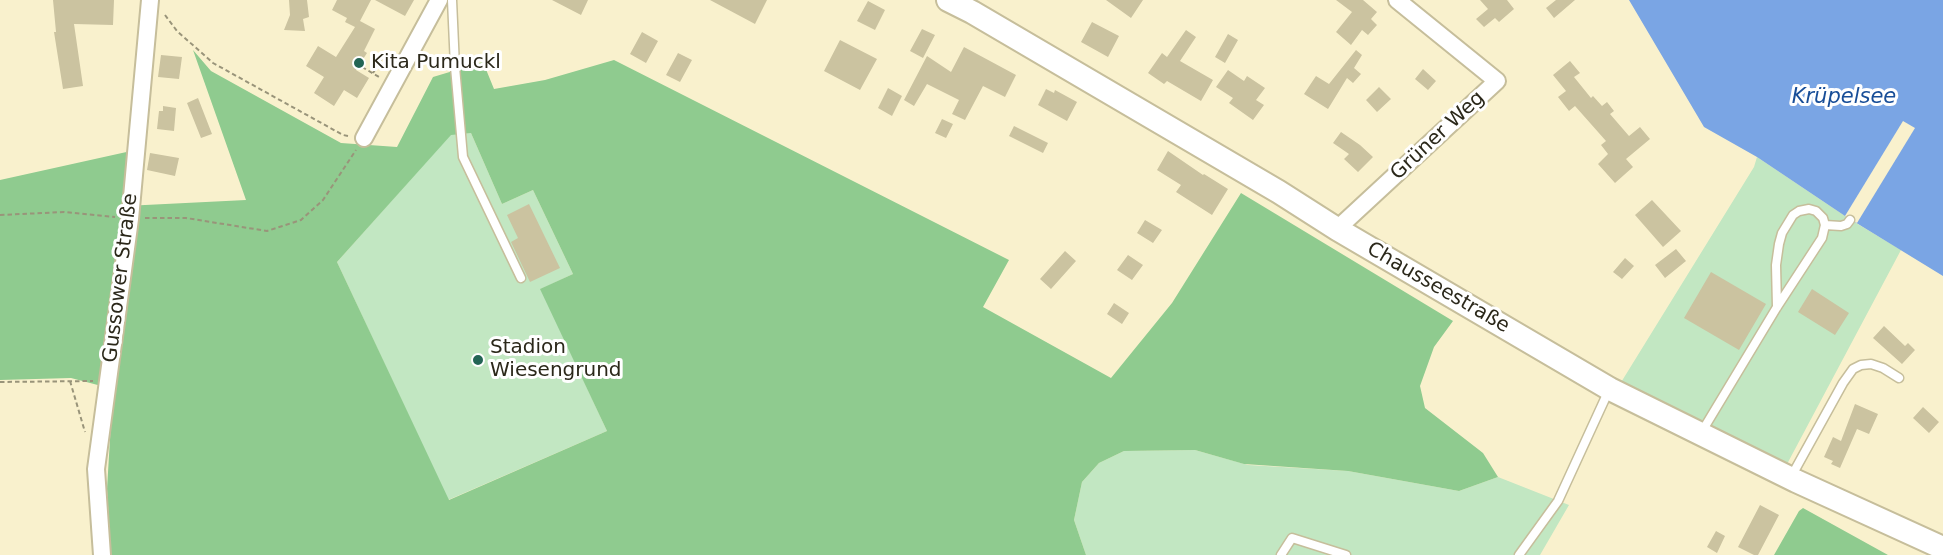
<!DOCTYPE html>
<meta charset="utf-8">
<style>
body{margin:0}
canvas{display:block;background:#f9f1cd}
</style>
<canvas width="1943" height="555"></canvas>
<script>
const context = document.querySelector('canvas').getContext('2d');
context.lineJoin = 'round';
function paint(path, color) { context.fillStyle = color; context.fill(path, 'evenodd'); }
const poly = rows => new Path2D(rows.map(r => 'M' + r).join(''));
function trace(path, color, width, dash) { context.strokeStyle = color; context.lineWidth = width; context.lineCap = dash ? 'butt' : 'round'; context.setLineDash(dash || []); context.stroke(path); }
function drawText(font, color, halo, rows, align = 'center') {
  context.font = font + ' "DejaVu Sans",sans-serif'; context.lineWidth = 6; context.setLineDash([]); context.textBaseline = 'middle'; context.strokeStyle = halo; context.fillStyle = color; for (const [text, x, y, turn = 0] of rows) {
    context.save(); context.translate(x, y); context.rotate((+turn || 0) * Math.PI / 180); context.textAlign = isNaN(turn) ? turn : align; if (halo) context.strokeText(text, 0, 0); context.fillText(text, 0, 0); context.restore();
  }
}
paint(poly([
 [471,133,502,204,533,190,573,274,541,289,607,431,448,500,337,262,451,134],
 [1757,157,1851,220,1901,250,1786,466,1620,384,1754,167],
 [1195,450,1248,465,1348,471,1459,491,1498,477,1569,505,1540,555,1086,555,1074,520,1082,482,1099,463,1124,451]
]), '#c2e7c2');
paint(poly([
 [193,50,211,71,341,143,397,147,433,77,483,62,494,89,545,80,614,60,1009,260,983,307,1111,378,1172,303,1241,193,1453,321,1434,347,1420,386,1425,408,1483,453,1498,477,1459,491,1348,471,1244,464,1195,450,1124,451,1099,463,1082,482,1074,520,1086,555,111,555,107,489,113,389,71,378,0,380,0,180,131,151,125,206,246,200],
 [471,133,502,204,533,190,573,274,540,289,607,431,449,500,337,262,451,135],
 [1803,508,1888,555,1774,555,1799,511]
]), '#8fcb8f');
paint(poly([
 [1629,0,1943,0,1943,276,1845,216,1757,157,1704,127]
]), '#7aa5e4');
paint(poly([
 [1903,121,1915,128,1857,223,1845,216]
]), '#f9f1cd');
paint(poly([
 [53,0,114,0,113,25,74,24,83,86,63,89,54,32,56,32],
 [289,0,307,0,309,17,303,19,305,31,284,30,290,15],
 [337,0,371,0,360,21,375,29,364,51,367,53,356,70,369,78,357,98,344,90,334,106,314,93,324,77,306,66,318,46,336,57,355,27,345,22,347,18,332,10],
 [375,0,414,0,405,16],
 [552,0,588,0,581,15],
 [710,0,767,0,755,24],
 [1106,0,1143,0,1131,18],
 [1336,0,1363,0,1377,12,1371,19,1377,25,1368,35,1362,30,1351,45,1336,32,1352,12],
 [1480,0,1507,0,1514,9,1499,22,1495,18,1484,27,1476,19,1488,9],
 [1556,0,1575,0,1554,18,1546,8],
 [868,1,885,10,875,30,857,21],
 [1092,22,1119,36,1108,57,1081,42],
 [922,29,935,35,923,58,910,51],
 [1186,30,1196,37,1180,61,1213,80,1201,101,1167,81,1164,84,1148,73,1162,53,1167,57],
 [642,32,658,41,646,63,630,54],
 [1228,34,1238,40,1225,63,1215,57],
 [840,40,877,59,860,90,824,71],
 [964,47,1016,75,1005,97,983,86,965,120,952,114,959,100,927,84,914,106,904,100,927,56,951,72],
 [1356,50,1362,55,1354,68,1361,74,1353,83,1347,78,1328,109,1304,94,1316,76,1329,84],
 [678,53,692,60,680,82,666,75],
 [161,55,182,57,179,79,158,77],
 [1570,61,1580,73,1574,77,1591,98,1593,96,1602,106,1607,102,1614,111,1610,114,1629,136,1640,127,1650,139,1626,159,1633,167,1615,183,1598,164,1608,154,1601,145,1606,141,1575,106,1569,111,1558,97,1566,91,1553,75],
 [1423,69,1436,81,1428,90,1415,79],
 [1228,70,1244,81,1247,76,1265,88,1256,100,1264,105,1253,120,1229,103,1233,98,1216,87],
 [1379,87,1391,99,1377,112,1366,100],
 [888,88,902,96,892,116,878,108],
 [1046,89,1054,93,1055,90,1077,102,1067,121,1038,105],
 [198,98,212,134,201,138,187,103],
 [163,106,176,108,174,131,157,129,159,111,163,111],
 [942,119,953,124,946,138,935,133],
 [1014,126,1048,143,1043,153,1009,136],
 [1341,132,1360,145,1373,157,1358,172,1344,159,1349,154,1333,143],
 [1168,151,1203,175,1204,174,1228,189,1212,215,1176,192,1181,185,1157,170],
 [150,153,179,158,175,176,147,170],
 [1652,200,1681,231,1663,247,1635,215],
 [529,204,560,268,530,282,511,242,518,238,507,215],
 [1145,220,1162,230,1153,243,1137,233],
 [1676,249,1686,261,1665,278,1655,265],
 [1065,251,1076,261,1051,289,1040,279],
 [1128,255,1143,265,1132,280,1117,270],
 [1625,258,1634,266,1622,279,1613,272],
 [1711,272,1766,304,1739,350,1684,318],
 [1812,289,1849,313,1835,335,1798,312],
 [1114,303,1129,313,1122,324,1107,314],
 [1884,326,1905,346,1908,343,1915,350,1902,364,1873,338],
 [1855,404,1878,414,1869,434,1857,429,1840,468,1831,464,1833,461,1824,457,1833,437,1841,441],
 [1923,407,1939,422,1929,433,1913,418],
 [1760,505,1779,515,1758,555,1754,555,1738,547],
 [1716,531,1725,536,1717,553,1707,547]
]), '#cbc3a0');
const service = poly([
 [452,0,455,67,463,157,521,278],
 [1825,225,1841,226,1847,224,1850,220],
 [1701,433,1777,307,1822,238,1825,225,1823,218,1816,211,1809,209,1799,211,1793,215,1782,233,1779,244,1776,265,1777,307],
 [1791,477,1843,383,1853,369,1861,365,1871,364,1883,368,1899,378],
 [1281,555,1292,538,1346,555],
 [1519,555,1558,501,1609,390]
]);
const minor = poly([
 [364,138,439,0],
 [1337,229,1497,81,1397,0],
 [102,555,96,469,130,219,150,0]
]);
const secondary = poly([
 [948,0,972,12,1279,192,1337,229,1610,389,1796,481,1943,548]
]);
trace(service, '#c6be9b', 11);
trace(minor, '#c6be9b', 20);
trace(secondary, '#c6be9b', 26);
trace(poly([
 [165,15,177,31,213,63,343,135,348,136],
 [362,67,381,78],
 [373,73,385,53],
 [0,215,64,212,115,217],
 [145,218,186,218,267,231,301,220,323,200,356,150],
 [70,381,85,432],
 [0,382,93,381]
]), '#99947a', 2, [4.5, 3]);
trace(service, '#fff', 8);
trace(minor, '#fff', 16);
trace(secondary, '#fff', 22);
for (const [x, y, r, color] of [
 [359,63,6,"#236555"],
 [478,360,6,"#236555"]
]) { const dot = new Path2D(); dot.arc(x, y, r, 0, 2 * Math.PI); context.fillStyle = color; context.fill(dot); trace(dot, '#fff', 2); }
drawText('20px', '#2b281a', '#fff', [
 ["Kita Pumuckl",371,63],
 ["Stadion",490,348],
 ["Wiesengrund",490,371]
], 'left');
drawText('20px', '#2b281a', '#fff', [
 ["Grüner Weg",1438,136,-43],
 ["Gussower Straße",121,278,-83],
 ["Chausseestraße",1438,288,30]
]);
drawText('italic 21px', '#184e98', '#fff', [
 ["Krüpelsee",1844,98]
]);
</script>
